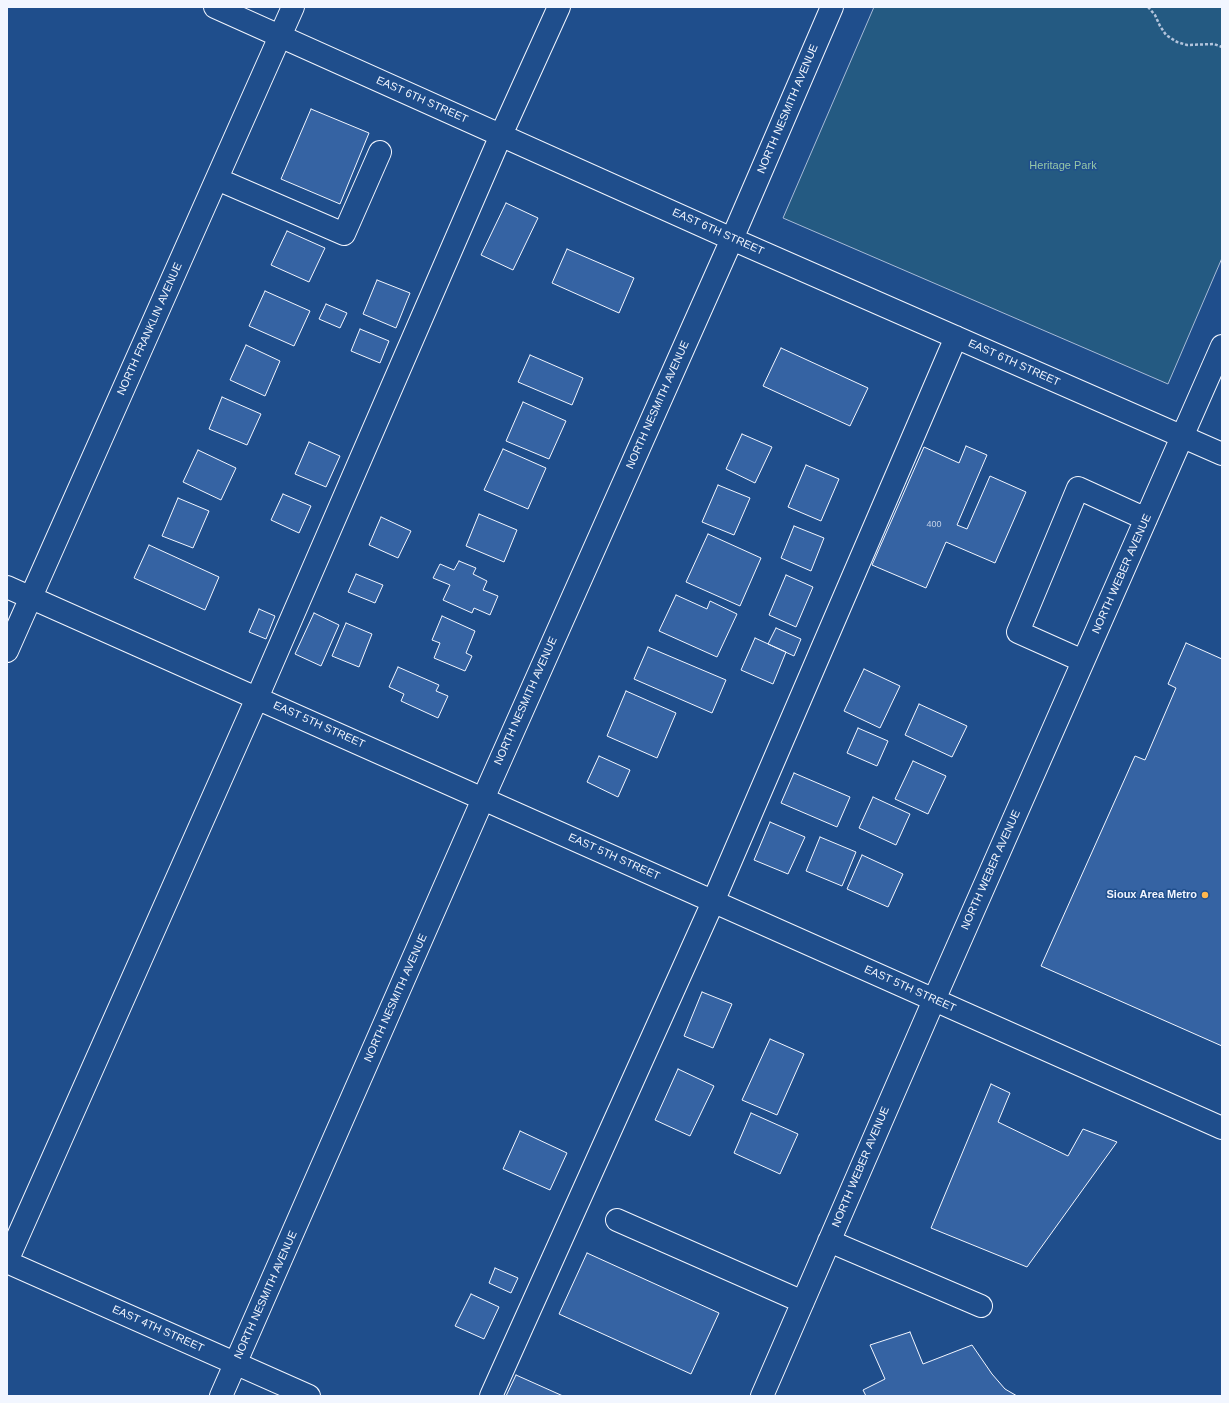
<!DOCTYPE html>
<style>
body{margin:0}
#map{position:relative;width:1229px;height:1403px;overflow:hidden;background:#1f4e8c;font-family:Helvetica,sans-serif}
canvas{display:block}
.frame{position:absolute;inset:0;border:8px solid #f2f6ff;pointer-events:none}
</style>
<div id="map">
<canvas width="1229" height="1403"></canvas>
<div class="frame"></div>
</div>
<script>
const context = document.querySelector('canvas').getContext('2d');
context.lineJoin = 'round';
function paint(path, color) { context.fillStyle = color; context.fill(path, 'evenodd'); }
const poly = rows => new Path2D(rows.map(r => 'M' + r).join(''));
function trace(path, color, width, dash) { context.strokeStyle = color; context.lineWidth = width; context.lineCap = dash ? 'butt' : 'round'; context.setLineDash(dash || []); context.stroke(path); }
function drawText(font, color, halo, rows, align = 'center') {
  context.font = font + ' Helvetica,sans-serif'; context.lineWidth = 3; context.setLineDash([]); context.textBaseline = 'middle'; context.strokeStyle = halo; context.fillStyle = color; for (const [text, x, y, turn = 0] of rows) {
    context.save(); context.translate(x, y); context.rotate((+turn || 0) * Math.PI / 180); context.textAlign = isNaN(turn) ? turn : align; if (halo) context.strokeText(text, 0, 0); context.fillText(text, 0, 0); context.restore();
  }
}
const green = poly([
 [874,7,1222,7,1222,258,1168,384,783,218,874,7]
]);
paint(green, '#245a82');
trace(green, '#a8bbd7', 1);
const building = poly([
 [311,109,369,133,340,204,281,179,311,109],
 [506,203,538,218,513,270,481,255,506,203],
 [287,231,325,248,309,282,271,265,287,231],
 [567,249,634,278,619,313,552,283,567,249],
 [377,280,410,293,396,328,363,314,377,280],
 [265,291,310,311,294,346,249,326,265,291],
 [326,304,347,313,340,328,319,319,326,304],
 [360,329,389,341,380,363,351,351,360,329],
 [246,345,280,361,265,396,230,380,246,345],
 [781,348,868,388,850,426,763,386,781,348],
 [530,355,583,378,572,405,518,382,530,355],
 [222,397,261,414,247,445,209,429,222,397],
 [523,402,566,421,549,459,506,441,523,402],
 [742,434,772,447,755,483,726,469,742,434],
 [309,442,340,456,326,487,295,474,309,442],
 [966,446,987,455,957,525,967,529,990,476,1026,492,995,563,946,542,926,588,872,565,924,447,959,463,966,446],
 [503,449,546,468,528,509,484,490,503,449],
 [198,450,236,468,221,500,183,482,198,450],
 [806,465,839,479,821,521,788,507,806,465],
 [718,485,750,498,734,535,702,522,718,485],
 [283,494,311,506,299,533,271,520,283,494],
 [178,498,209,511,193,548,162,536,178,498],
 [479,514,517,530,504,562,466,546,479,514],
 [381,517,411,531,398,558,369,545,381,517],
 [794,526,824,538,811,571,781,558,794,526],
 [708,534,761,558,740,606,686,582,708,534],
 [149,545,219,577,205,610,134,578,149,545],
 [459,561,476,568,473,574,487,581,483,590,498,596,490,615,474,608,472,613,443,600,450,585,433,578,440,564,454,570,459,561],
 [356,574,383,585,375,603,348,592,356,574],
 [786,575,813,587,796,627,769,615,786,575],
 [676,595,707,609,710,601,737,614,717,657,659,631,676,595],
 [259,609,275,616,266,639,249,632,259,609],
 [314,613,339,625,321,666,295,654,314,613],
 [442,616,475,631,466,653,472,656,465,671,434,658,440,643,432,640,442,616],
 [346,623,372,634,359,667,332,656,346,623],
 [776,628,801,639,794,656,768,644,776,628],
 [755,638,786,652,773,684,741,670,755,638],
 [1186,643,1222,659,1222,1046,1041,966,1135,756,1145,760,1176,688,1168,684,1186,643],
 [648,647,726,680,712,713,634,679,648,647],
 [398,667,439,685,436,691,448,696,438,718,401,701,404,694,389,687,398,667],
 [864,669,900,686,880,728,844,711,864,669],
 [626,691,676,713,657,758,607,736,626,691],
 [919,704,967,726,952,757,905,735,919,704],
 [858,728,888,741,877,766,847,753,858,728],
 [599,756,630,770,618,797,587,782,599,756],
 [913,761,946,776,928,814,895,799,913,761],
 [794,773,850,797,837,827,781,803,794,773],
 [873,797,910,814,896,845,859,828,873,797],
 [770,822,805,837,788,874,754,860,770,822],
 [820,837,856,852,842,886,806,871,820,837],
 [862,855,903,874,888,907,847,889,862,855],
 [702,992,732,1004,713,1048,684,1036,702,992],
 [770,1039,804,1054,777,1115,742,1100,770,1039],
 [678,1069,714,1086,690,1136,655,1120,678,1069],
 [991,1084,1010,1093,998,1122,1068,1156,1083,1129,1117,1142,1027,1267,931,1228,991,1084],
 [751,1113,798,1134,780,1174,734,1153,751,1113],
 [520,1131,567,1153,550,1190,503,1169,520,1131],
 [587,1253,719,1313,691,1374,559,1314,587,1253],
 [495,1268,518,1278,511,1293,489,1283,495,1268],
 [471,1294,499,1307,484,1339,455,1326,471,1294],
 [910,1332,923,1364,972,1345,992,1374,1005,1389,1017,1396,866,1396,863,1390,885,1379,870,1345,910,1332],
 [516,1375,563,1396,506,1396,516,1375]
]);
paint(building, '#3563a3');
trace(building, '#f2f6ff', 1);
const minor = poly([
 [215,7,732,239,1222,454],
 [217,179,344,234,380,152],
 [7,587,1222,1128],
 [7,651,293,7],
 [1083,661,1018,632,1078,488,1146,519],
 [617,1220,803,1302],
 [829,1241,981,1306],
 [7,1261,257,698,501,135,559,7],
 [7,1262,309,1396],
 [221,1396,483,799,732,239,832,7],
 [491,1396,713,902,956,337],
 [762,1396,934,1000,1222,346]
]);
trace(minor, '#f2f6ff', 24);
trace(poly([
 [1148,7,1155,15,1160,26,1166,35,1177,42,1187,45,1214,44,1222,47]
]), '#b3c4dc', 2.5, [3, 2]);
trace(minor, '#1f4e8c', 22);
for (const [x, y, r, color] of [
 [1205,895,4,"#ffb74d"]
]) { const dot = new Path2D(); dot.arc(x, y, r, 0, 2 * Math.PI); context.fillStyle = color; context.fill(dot); trace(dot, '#1f4e8c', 1.5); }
drawText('9px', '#c3d1e8', null, [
 ["400",934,525]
]);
drawText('11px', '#f2f6ff', '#1f4e8c', [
 ["EAST 6TH STREET",422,100,24],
 ["NORTH NESMITH AVENUE",788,109,-67],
 ["EAST 6TH STREET",718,232,24],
 ["NORTH FRANKLIN AVENUE",150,329,-66],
 ["EAST 6TH STREET",1014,363,24],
 ["NORTH NESMITH AVENUE",658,405,-66],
 ["NORTH WEBER AVENUE",1122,574,-66],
 ["NORTH NESMITH AVENUE",526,701,-66],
 ["EAST 5TH STREET",319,725,24],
 ["EAST 5TH STREET",614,857,24],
 ["NORTH WEBER AVENUE",991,870,-66],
 ["EAST 5TH STREET",910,989,24],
 ["NORTH NESMITH AVENUE",396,998,-66],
 ["NORTH WEBER AVENUE",861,1167,-67],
 ["NORTH NESMITH AVENUE",266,1295,-66],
 ["EAST 4TH STREET",158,1329,24]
]);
drawText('11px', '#97c8a6', '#1f4e8c', [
 ["Heritage Park",1063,166]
]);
drawText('bold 11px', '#f2f6ff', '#1f4e8c', [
 ["Sioux Area Metro",1197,895]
], 'right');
</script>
